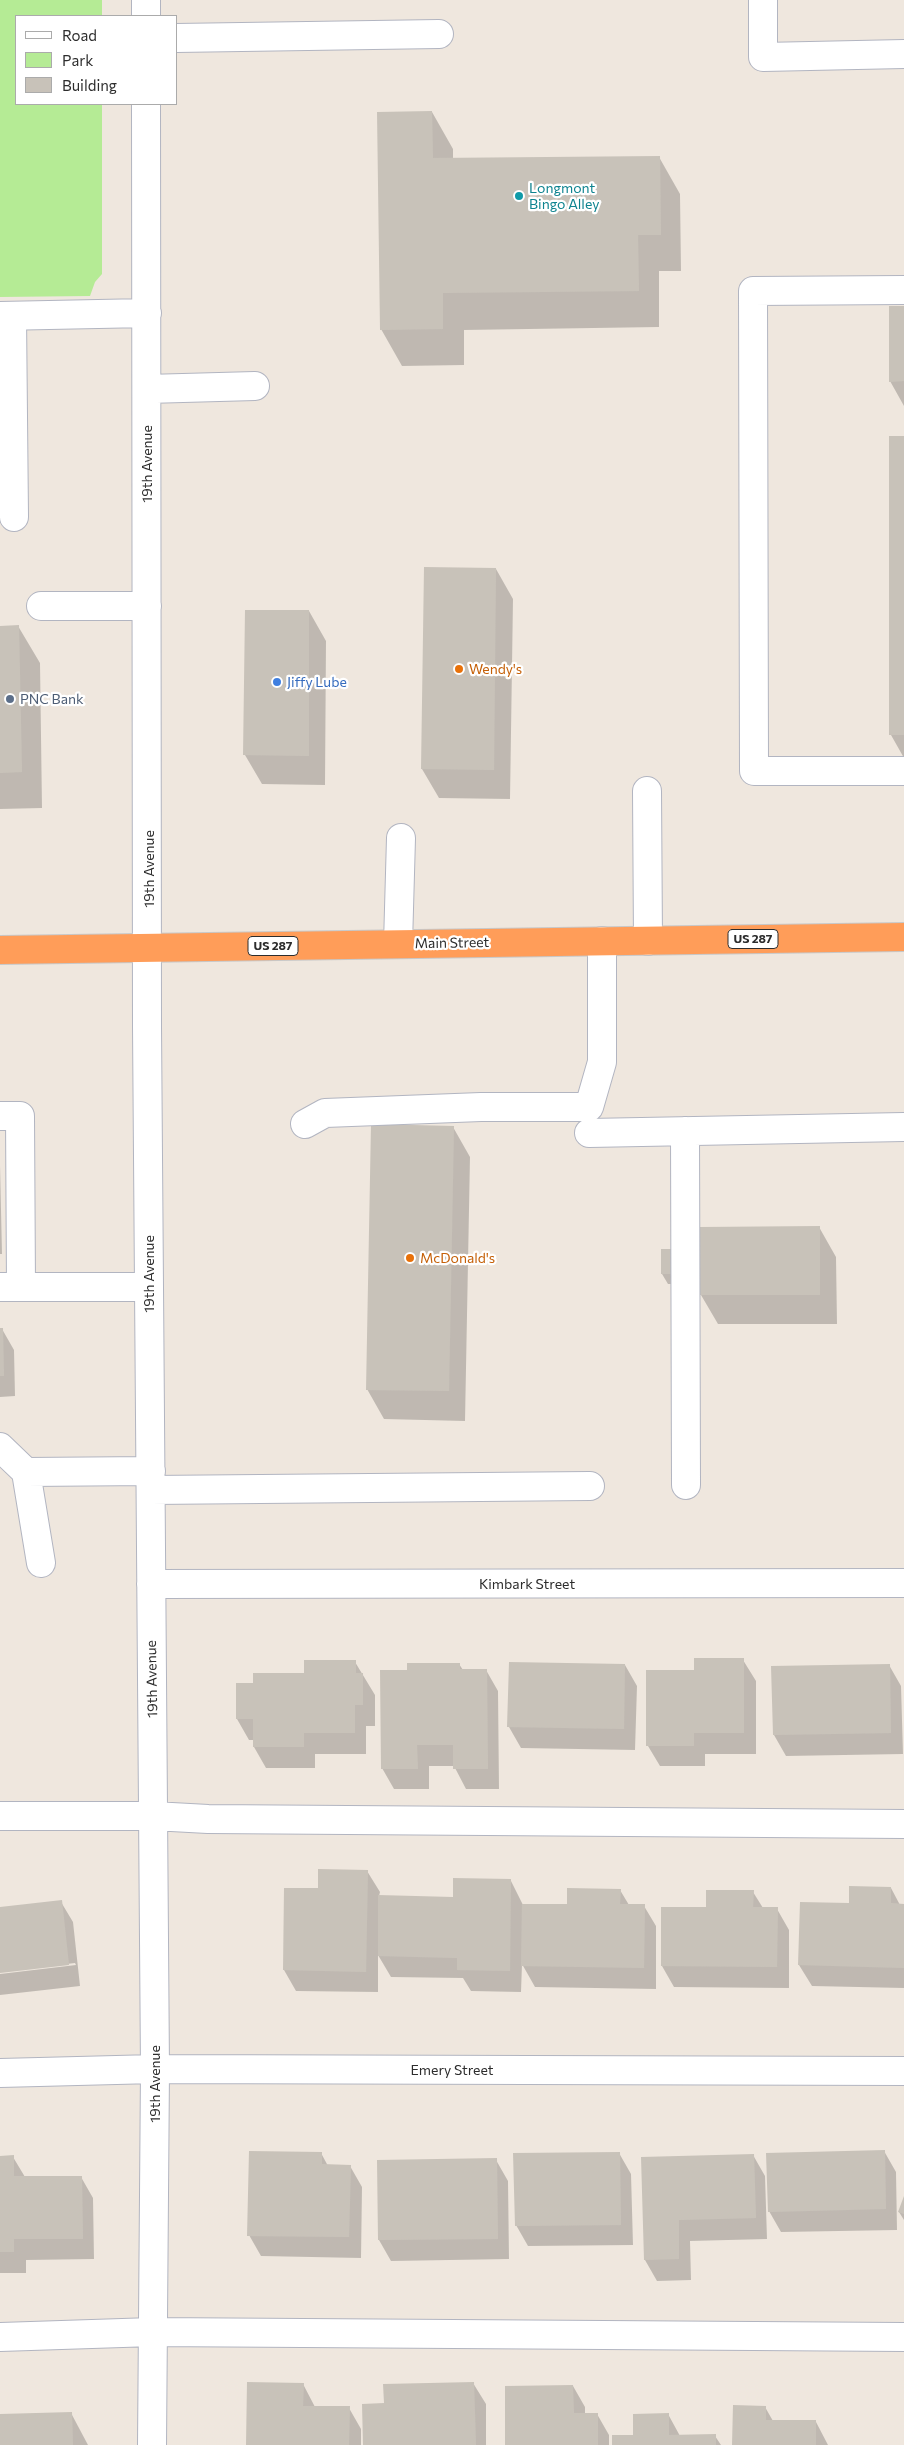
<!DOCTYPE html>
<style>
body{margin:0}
#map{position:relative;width:904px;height:2445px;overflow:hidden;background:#efe7de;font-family:Commissioner,sans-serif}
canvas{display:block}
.legend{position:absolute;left:15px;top:15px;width:162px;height:90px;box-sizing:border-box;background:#fff;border:1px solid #ababab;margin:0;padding:6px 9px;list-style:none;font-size:15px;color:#2d2d2d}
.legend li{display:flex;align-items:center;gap:10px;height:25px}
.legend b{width:25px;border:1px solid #ababab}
</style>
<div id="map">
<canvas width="904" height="2445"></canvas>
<ul class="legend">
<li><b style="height:6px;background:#fff"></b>Road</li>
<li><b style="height:14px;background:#b5eb95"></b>Park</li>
<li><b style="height:14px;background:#c8c2b9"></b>Building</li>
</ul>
</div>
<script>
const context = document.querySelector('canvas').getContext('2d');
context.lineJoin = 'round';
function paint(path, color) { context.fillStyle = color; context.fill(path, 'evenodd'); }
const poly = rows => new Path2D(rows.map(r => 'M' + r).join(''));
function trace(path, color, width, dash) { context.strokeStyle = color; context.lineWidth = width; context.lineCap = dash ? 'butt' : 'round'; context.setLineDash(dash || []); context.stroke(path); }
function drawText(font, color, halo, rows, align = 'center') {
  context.font = font + ' Commissioner,sans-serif'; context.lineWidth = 4.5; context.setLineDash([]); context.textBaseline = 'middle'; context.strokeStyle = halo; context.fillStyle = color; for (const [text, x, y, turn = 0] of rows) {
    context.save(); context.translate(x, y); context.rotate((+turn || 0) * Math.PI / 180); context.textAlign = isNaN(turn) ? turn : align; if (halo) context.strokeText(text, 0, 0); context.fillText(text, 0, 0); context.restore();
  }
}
paint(poly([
 [0,0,102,0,102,16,16,16,16,104,102,104,102,274,95,282,90,296,0,297]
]), '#b5eb95');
paint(poly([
 [432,112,453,149,453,159,659,157,680,194,681,271,659,271,659,327,464,330,464,365,402,366,381,329],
 [904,307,904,406,890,381],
 [904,437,904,758,891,735],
 [496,569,513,599,510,799,439,798,422,769],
 [309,611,326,641,325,785,262,784,245,755],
 [18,626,40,663,42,808,0,809,0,627],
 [453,1127,470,1157,465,1421,384,1419,367,1389],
 [0,1165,2,1254,0,1254],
 [819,1227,836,1257,837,1324,718,1324,701,1295,701,1284,668,1284,662,1274,701,1251],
 [0,1329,2,1329,14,1350,15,1396,0,1397],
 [743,1660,756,1681,756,1754,705,1754,705,1766,660,1766,648,1746,695,1671],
 [355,1662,375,1695,375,1726,366,1726,366,1754,315,1754,315,1768,266,1768,254,1747,254,1740,249,1740,237,1719,237,1685,255,1685],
 [459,1664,463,1670,486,1670,498,1691,499,1789,466,1789,454,1766,429,1766,429,1789,394,1789,382,1768],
 [625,1665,637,1686,635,1750,521,1748,509,1727],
 [889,1665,901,1686,903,1754,786,1756,774,1735],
 [367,1871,380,1892,379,1896,455,1898,511,1881,523,1905,568,1906,620,1890,629,1905,644,1906,656,1926,656,1989,535,1987,522,1964,521,1992,471,1991,463,1978,391,1977,378,1955,378,1992,296,1991,284,1970,319,1890],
 [891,1888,900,1905,904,1905,904,1988,812,1986,799,1965,801,1904,850,1905],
 [753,1892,763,1908,777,1909,789,1930,789,1988,674,1987,662,1966,708,1909],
 [61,1902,73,1922,80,1986,0,1995,0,1974,76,1965,75,1963,0,1972,0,1909],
 [884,2151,896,2172,897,2230,781,2232,769,2211],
 [321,2153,328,2166,350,2166,362,2187,361,2258,261,2256,249,2235],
 [619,2153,631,2174,633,2245,528,2246,516,2225],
 [753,2155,765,2176,767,2239,690,2241,691,2280,657,2281,645,2260,642,2159],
 [0,2157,13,2157,25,2177,81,2177,93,2198,94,2259,26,2260,26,2273,0,2273],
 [496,2160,508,2181,509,2259,391,2261,379,2240],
 [904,2199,904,2220,899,2212],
 [473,2383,486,2404,486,2445,364,2445],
 [303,2384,315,2407,349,2408,361,2429,361,2445,247,2445],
 [573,2386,585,2407,585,2414,597,2414,609,2435,609,2445,506,2445],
 [765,2407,773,2421,816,2422,828,2445,733,2445],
 [71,2413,88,2445,0,2445,0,2415],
 [668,2414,680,2436,715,2436,721,2445,613,2445,634,2437]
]), '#0003');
paint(poly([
 [432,111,433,158,660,156,661,235,638,235,639,291,443,293,443,329,380,330,377,112],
 [889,306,904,306,904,381,889,382],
 [889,436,904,436,904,735,889,735],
 [424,567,496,568,494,770,421,769],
 [245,610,309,610,309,756,243,755],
 [19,625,22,772,0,773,0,626],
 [371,1124,454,1126,449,1391,366,1390],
 [820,1226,820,1295,700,1295,700,1274,661,1274,661,1249,700,1249,700,1227],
 [0,1328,3,1328,4,1376,0,1376],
 [694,1658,744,1658,744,1733,694,1733,694,1746,646,1746,646,1670,694,1670],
 [304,1660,356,1660,356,1673,363,1673,363,1705,355,1705,355,1733,304,1733,304,1747,253,1747,253,1719,236,1719,236,1683,253,1683,253,1673,304,1673],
 [509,1662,625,1664,624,1729,507,1727],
 [407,1663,460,1663,460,1669,487,1669,488,1769,453,1769,453,1745,417,1745,418,1769,381,1769,380,1670,407,1670],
 [890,1664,891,1733,773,1735,771,1666],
 [318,1869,368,1870,366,1972,283,1970,284,1888,318,1888],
 [453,1878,511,1879,510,1971,457,1970,457,1958,378,1956,378,1895,453,1897],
 [849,1886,891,1887,891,1903,904,1904,904,1968,798,1965,800,1902,849,1903],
 [567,1888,621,1889,620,1904,645,1904,644,1968,521,1966,522,1904,567,1904],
 [706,1890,754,1890,753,1907,778,1907,777,1967,661,1966,661,1907,706,1907],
 [62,1900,69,1965,0,1973,0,1907],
 [885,2150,886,2209,768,2212,766,2153],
 [249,2151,322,2152,322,2164,351,2165,349,2237,247,2236],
 [620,2152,621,2225,515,2226,513,2153],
 [754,2154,756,2218,679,2220,679,2259,644,2260,641,2157],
 [14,2155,14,2176,82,2176,83,2239,14,2239,14,2252,0,2252,0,2156],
 [497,2158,498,2239,378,2240,377,2160],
 [904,2196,904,2214,898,2212],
 [247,2382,304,2383,303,2406,350,2406,349,2445,246,2445],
 [474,2382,476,2445,363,2445,362,2404,384,2403,383,2384],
 [573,2385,574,2413,598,2413,598,2445,505,2445,505,2386],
 [733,2405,766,2406,766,2420,816,2420,816,2445,732,2445],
 [72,2412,73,2445,0,2445,0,2414],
 [669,2413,669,2435,716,2434,716,2445,612,2445,612,2435,633,2435,633,2414]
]), '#c8c2b9');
const minor = poly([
 [146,0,146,16],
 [763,0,763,57,904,54],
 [176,38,439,34],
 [146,104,147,1026,155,2069,152,2445],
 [904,290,753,291,754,771,904,771],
 [0,316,147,313],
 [12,316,14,517],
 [147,389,255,386],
 [41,606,147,606],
 [647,791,648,941],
 [398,944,401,838],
 [0,1116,20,1116,21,1287],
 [305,1124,325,1113,481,1107,589,1107,602,1062,602,941],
 [685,1131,686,1485],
 [589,1133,904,1127],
 [0,1287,149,1287],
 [0,1447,26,1472,41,1563],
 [26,1472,151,1471],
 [151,1490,590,1486],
 [151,1584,904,1583],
 [0,1816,153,1816,208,1819,904,1824],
 [0,2073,155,2069,904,2071],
 [0,2337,153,2332,904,2337]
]);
const highway = poly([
 [0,950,904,937]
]);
trace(minor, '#b2b5c1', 30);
trace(highway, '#c8c8c8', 30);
trace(minor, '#fff', 28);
trace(highway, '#ff9d59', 28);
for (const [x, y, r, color] of [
 [519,196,5,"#0f9aa8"],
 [459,669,5,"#e8710a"],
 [277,682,5,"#3f7fe0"],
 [10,699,5,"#5c6f8a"],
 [410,1258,5,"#e8710a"]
]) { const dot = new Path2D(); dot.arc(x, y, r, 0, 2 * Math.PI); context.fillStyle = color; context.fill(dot); trace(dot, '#fff', 2); }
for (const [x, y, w] of [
 [753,939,50],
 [273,946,50]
]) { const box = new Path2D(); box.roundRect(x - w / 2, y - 9.5, w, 19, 4); context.fillStyle = '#fff'; context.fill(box); trace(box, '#2d2d2d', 1); }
drawText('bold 12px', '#2d2d2d', null, [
 ["US 287",753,939],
 ["US 287",273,946]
]);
drawText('14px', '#0d838f', '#fff', [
 ["Longmont",529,188],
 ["Bingo Alley",529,204]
], 'left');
drawText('14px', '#2d2d2d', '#fff', [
 ["19th Avenue",147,464,-90],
 ["19th Avenue",149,869,-90],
 ["Main Street",452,943,-1],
 ["19th Avenue",149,1274,-90],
 ["Kimbark Street",527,1584],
 ["19th Avenue",152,1679,-91],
 ["Emery Street",452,2070],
 ["19th Avenue",155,2084,-90]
]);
drawText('14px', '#c56008', '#fff', [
 ["Wendy's",469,669],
 ["McDonald's",420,1258]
], 'left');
drawText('14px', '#366cbe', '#fff', [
 ["Jiffy Lube",287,682]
], 'left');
drawText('14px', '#4e5e75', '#fff', [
 ["PNC Bank",20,699]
], 'left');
</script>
